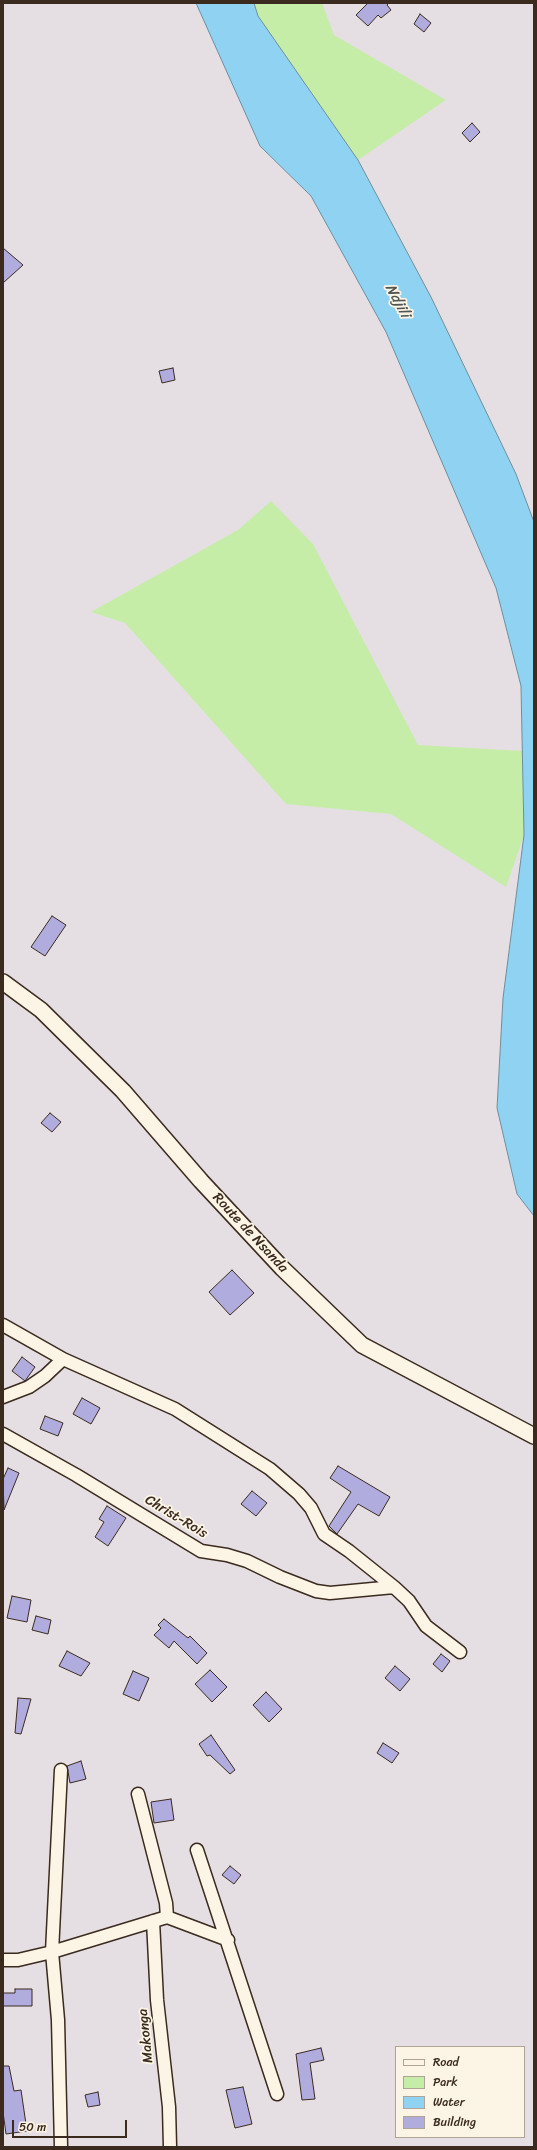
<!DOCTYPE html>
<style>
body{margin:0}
#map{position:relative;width:537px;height:2150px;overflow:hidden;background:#e5dfe3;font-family:Sriracha,sans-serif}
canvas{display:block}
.frame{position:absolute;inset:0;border:4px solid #3b2a1e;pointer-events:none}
.legend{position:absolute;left:395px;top:2046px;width:130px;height:92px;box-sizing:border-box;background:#fcf5e5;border:1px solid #afa495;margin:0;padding:5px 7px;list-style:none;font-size:12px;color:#3b2a1e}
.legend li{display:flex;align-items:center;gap:8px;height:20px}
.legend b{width:20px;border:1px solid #afa495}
.scale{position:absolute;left:12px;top:2120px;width:115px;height:18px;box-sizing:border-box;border:2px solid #3b2a1e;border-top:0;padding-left:5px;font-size:12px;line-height:14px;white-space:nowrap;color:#3b2a1e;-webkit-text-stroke:3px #fcf5e5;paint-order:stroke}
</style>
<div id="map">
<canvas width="537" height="2150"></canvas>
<div class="frame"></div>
<ul class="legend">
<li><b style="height:5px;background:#fcf5e5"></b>Road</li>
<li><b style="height:11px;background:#c5eda8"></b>Park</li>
<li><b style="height:11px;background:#8fd2f1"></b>Water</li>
<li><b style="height:11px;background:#b0adde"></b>Building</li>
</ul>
<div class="scale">50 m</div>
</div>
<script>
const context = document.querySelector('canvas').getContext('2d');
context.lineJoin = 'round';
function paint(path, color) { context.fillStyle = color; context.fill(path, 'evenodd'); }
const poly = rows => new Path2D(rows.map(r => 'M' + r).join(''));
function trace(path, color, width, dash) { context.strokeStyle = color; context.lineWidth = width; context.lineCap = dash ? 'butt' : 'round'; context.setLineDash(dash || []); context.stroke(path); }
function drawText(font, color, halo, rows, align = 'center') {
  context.font = font + ' Sriracha,sans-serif'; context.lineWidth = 3.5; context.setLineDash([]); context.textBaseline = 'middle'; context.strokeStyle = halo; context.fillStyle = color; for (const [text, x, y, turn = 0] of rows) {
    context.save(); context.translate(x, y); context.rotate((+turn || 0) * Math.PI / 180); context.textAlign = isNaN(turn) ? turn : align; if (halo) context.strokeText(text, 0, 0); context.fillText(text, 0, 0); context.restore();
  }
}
paint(poly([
 [254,3,322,3,334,35,446,100,358,160,258,16],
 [271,501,313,544,418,745,522,751,524,835,506,887,391,814,286,804,125,623,91,612,238,530]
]), '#c5eda8');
const water = poly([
 [196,3,254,3,258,16,358,160,431,297,516,474,534,522,534,1216,517,1194,497,1108,503,998,524,835,521,686,496,588,386,332,311,196,260,146,196,3]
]);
paint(water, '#8fd2f1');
trace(water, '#6d8f9d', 1);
const building = poly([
 [368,3,389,3,387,5,391,10,381,18,378,15,368,26,356,15,368,3],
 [420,14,431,23,424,32,414,24,420,14],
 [472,123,480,132,470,142,462,133,472,123],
 [3,248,23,265,3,283,3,248],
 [173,368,175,380,162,383,159,371,173,368],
 [52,916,66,925,45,956,31,947,52,916],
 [50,1113,61,1122,52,1132,41,1123,50,1113],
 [232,1270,254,1293,230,1315,209,1292,232,1270],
 [22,1357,35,1367,25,1381,12,1371,22,1357],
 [82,1398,100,1408,91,1424,73,1414,82,1398],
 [45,1416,63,1423,58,1436,40,1429,45,1416],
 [338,1466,390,1497,379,1516,358,1504,337,1534,329,1526,351,1492,330,1478,338,1466],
 [8,1468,19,1473,4,1510,3,1479,8,1468],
 [252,1491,267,1503,256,1516,241,1504,252,1491],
 [107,1506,126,1518,108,1546,95,1537,104,1522,99,1519,107,1506],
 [12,1596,31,1600,27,1622,7,1618,12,1596],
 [36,1616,51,1620,48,1634,32,1630,36,1616],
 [164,1619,188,1638,190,1636,207,1653,197,1664,174,1641,169,1648,154,1635,161,1628,158,1625,164,1619],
 [67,1651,90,1663,81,1676,59,1666,67,1651],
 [441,1654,450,1661,442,1672,433,1664,441,1654],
 [395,1666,410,1679,400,1691,385,1678,395,1666],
 [210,1670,227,1687,212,1702,195,1684,210,1670],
 [133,1671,149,1678,139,1701,123,1694,133,1671],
 [266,1692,282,1709,269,1722,253,1705,266,1692],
 [18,1698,31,1699,21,1734,15,1733,18,1698],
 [211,1735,235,1770,230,1774,210,1755,207,1756,199,1744,211,1735],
 [383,1743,399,1753,392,1763,377,1753,383,1743],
 [81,1761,86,1779,70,1783,67,1766,81,1761],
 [171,1799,174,1820,154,1823,151,1802,171,1799],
 [230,1866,241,1875,234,1884,222,1875,230,1866],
 [15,1989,32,1989,32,2006,3,2006,3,1993,15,1993,15,1989],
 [321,2048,324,2060,310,2063,315,2099,302,2100,296,2054,321,2048],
 [3,2066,9,2066,14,2091,21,2090,27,2131,6,2134,3,2112,3,2066],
 [243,2087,252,2124,235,2128,226,2090,243,2087],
 [98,2092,100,2105,88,2107,85,2095,98,2092]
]);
paint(building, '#b0adde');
trace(building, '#3b2a1e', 1);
const minor = poly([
 [3,1325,63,1359,175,1409,270,1469,299,1494,311,1508,324,1534,349,1551,394,1587,409,1601,426,1626,460,1652],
 [3,1397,29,1387,45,1376,63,1359],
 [3,1434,76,1475,201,1551,227,1555,247,1561,280,1577,316,1591,330,1593,394,1587],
 [61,1770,52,1952,58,2020,61,2147],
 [138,1794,166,1903,167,1917],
 [197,1850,277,2094],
 [153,1921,157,2000,169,2107,170,2147],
 [3,1960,18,1960,52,1952,167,1917,228,1940]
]);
const tertiary = poly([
 [3,982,41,1010,123,1091,201,1181,282,1268,362,1345,534,1436]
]);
trace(minor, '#3b2a1e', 15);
trace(tertiary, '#3b2a1e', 18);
trace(minor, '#fcf5e5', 12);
trace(tertiary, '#fcf5e5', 15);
drawText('14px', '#3b2a1e', '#fcf5e5', [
 ["Route de Nsanda",250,1233,47],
 ["Christ-Rois",176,1517,31],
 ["Makonga",146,2036,-96]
]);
drawText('italic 15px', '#505453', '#fcf5e5', [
 ["Ndjili",397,301,62]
]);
</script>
